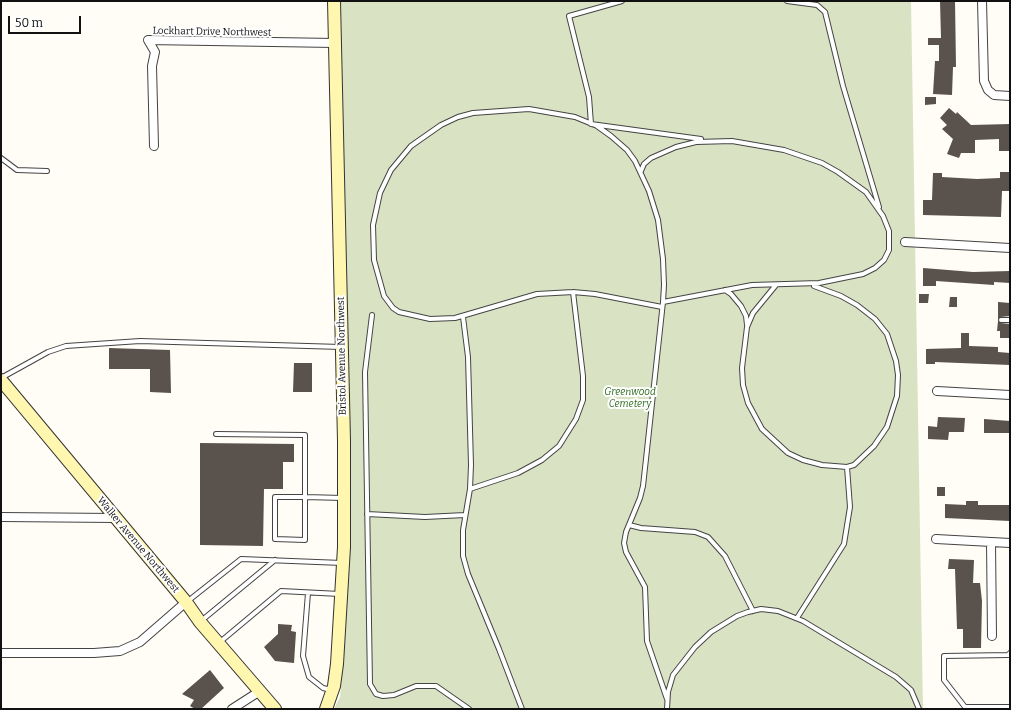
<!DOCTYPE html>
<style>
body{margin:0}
#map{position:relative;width:1011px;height:710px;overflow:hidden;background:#fffdf5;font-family:Bitter,serif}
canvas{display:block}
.frame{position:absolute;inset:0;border:2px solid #111;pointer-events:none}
.scale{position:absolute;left:8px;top:16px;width:73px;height:18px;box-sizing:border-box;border:2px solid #111;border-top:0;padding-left:5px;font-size:12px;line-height:14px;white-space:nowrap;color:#111;-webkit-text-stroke:3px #fff;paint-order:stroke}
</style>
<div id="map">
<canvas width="1011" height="710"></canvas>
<div class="frame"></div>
<div class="scale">50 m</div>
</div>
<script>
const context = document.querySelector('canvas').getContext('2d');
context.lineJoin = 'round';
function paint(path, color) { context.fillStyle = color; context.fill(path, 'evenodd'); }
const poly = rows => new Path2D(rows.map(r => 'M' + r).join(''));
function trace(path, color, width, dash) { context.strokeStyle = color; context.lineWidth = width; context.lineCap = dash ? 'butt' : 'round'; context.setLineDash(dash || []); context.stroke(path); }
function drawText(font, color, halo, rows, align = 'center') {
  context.font = font + ' Bitter,serif'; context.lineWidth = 4; context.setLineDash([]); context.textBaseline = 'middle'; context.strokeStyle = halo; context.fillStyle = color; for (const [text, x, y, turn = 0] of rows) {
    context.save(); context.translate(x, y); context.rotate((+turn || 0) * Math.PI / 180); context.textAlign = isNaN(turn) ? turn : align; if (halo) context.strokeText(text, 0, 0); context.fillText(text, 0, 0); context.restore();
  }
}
paint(poly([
 [338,1,911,1,923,709,334,709,340,697,345,637]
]), '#d9e3c4');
paint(poly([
 [940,1,955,1,956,67,953,67,952,95,933,94,935,61,939,61,939,45,928,45,928,38,941,38],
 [925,97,936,97,936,104,925,105],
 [949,108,956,114,957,112,971,125,1010,124,1010,151,999,151,999,139,975,140,975,153,961,153,959,158,947,154,953,139,942,129,947,125,940,118],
 [1000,172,1010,172,1009,191,1002,191,1001,217,923,215,923,200,932,200,933,173,942,173,942,177,977,179,1000,178],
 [923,268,973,272,1010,271,1010,283,994,282,994,285,936,281,936,286,923,286],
 [919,294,929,294,928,303,919,303],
 [950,297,957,297,957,307,949,307],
 [998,302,1010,303,1010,316,1001,317,998,319],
 [998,321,1001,323,1010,324,1010,338,1000,338,1000,331,997,331],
 [961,333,969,333,969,346,998,347,998,352,1010,353,1010,365,935,362,935,364,926,364,926,349,961,348],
 [109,348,170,350,171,393,150,392,150,369,109,369],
 [294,363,312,363,312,392,293,392],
 [938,417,965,418,964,432,949,432,948,440,928,439,928,426,937,427],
 [984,419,1010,421,1010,433,984,433],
 [200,443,294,444,294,462,283,462,283,489,264,489,263,546,200,545],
 [937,487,945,487,945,496,937,496],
 [966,501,978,501,978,505,1010,505,1010,521,945,518,945,504,966,505],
 [949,559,974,560,973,583,980,583,982,601,981,648,963,648,963,629,957,629,955,569,948,569],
 [278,624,292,625,291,631,296,632,294,663,275,661,264,647,278,634],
 [210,670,224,688,201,709,195,709,190,706,194,700,182,694]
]), '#5a524d');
const lane = poly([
 [622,1,569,16,589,97,591,124,701,139],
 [787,1,817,5,825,12,843,86,879,207],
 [1,158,17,170,47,171],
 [641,171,644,164,651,158,676,147,696,142,732,141,784,150,822,163,838,172,866,192,883,216,889,231,889,250,884,260,875,268,863,274,819,283,752,285,663,302],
 [776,285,753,313,747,327,742,368,743,385,748,403,762,429,788,453,803,460,822,465,847,467,854,465,874,446,887,427,897,396,898,375,896,361,887,334,875,319,857,305,841,296,814,286],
 [725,290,731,294,741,306,746,316,747,325],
 [662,307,595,294,573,292,537,294,455,318,430,319,399,312,393,308,384,296,374,260,373,225,380,193,391,170,411,146,441,125,458,117,473,113,529,109,575,117,597,126,611,136,627,150,635,161,649,191,658,220,663,259,664,285,663,302,646,459,643,486,640,498,626,532,624,543,626,552,645,587,647,641,667,699],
 [372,315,365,372,370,684,376,694,383,696,394,695,416,686,436,686,469,709],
 [463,317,468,357,471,465,470,489,463,530,463,556,468,574,499,649,522,709],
 [1001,320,1010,320],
 [1,378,48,352,66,346,140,341,341,347],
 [216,434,305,435,305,497,343,498],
 [470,489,518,473,542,460,559,446,576,419,583,400,583,376,573,292],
 [275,497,305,497,305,540,275,539,275,497],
 [367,514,425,517,465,515],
 [629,525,641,528,695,532,708,537,725,556,753,611],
 [308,593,303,656,309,677,323,688,331,690],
 [188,601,241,559,342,563],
 [797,618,844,544,850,507,847,467],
 [201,621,275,560],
 [220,642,281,591,340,594],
 [1010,653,1008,655,944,656,944,680,965,707,1010,707],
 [667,709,668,692,673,675,695,647,711,632,737,616,748,612,761,609,778,611,803,621,896,677,911,690,919,709]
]);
const street = poly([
 [982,1,984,81,988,90,994,95,1010,96],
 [154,146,152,66,155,52,148,40,335,43],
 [905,242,1010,248],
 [937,391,1010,395],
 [1,517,115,518],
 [936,539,1010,543],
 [991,542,992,636],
 [1,653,94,653,120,651,140,642,186,602],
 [232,709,260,691]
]);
const secondary = poly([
 [1,380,186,602,200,622,275,709],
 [326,709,334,686,337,664,344,547,344,441,334,1]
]);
trace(lane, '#444', 6);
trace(street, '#444', 10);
trace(secondary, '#333', 14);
trace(lane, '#fff', 4);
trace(street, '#fff', 8);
trace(secondary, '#fff6b0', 12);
drawText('10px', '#111', '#fff', [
 ["Lockhart Drive Northwest",212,32,1],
 ["Bristol Avenue Northwest",342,356,-91],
 ["Walker Avenue Northwest",138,545,50]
]);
drawText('italic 10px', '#2f6b1f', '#fff', [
 ["Greenwood",630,392],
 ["Cemetery",630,404]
]);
</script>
